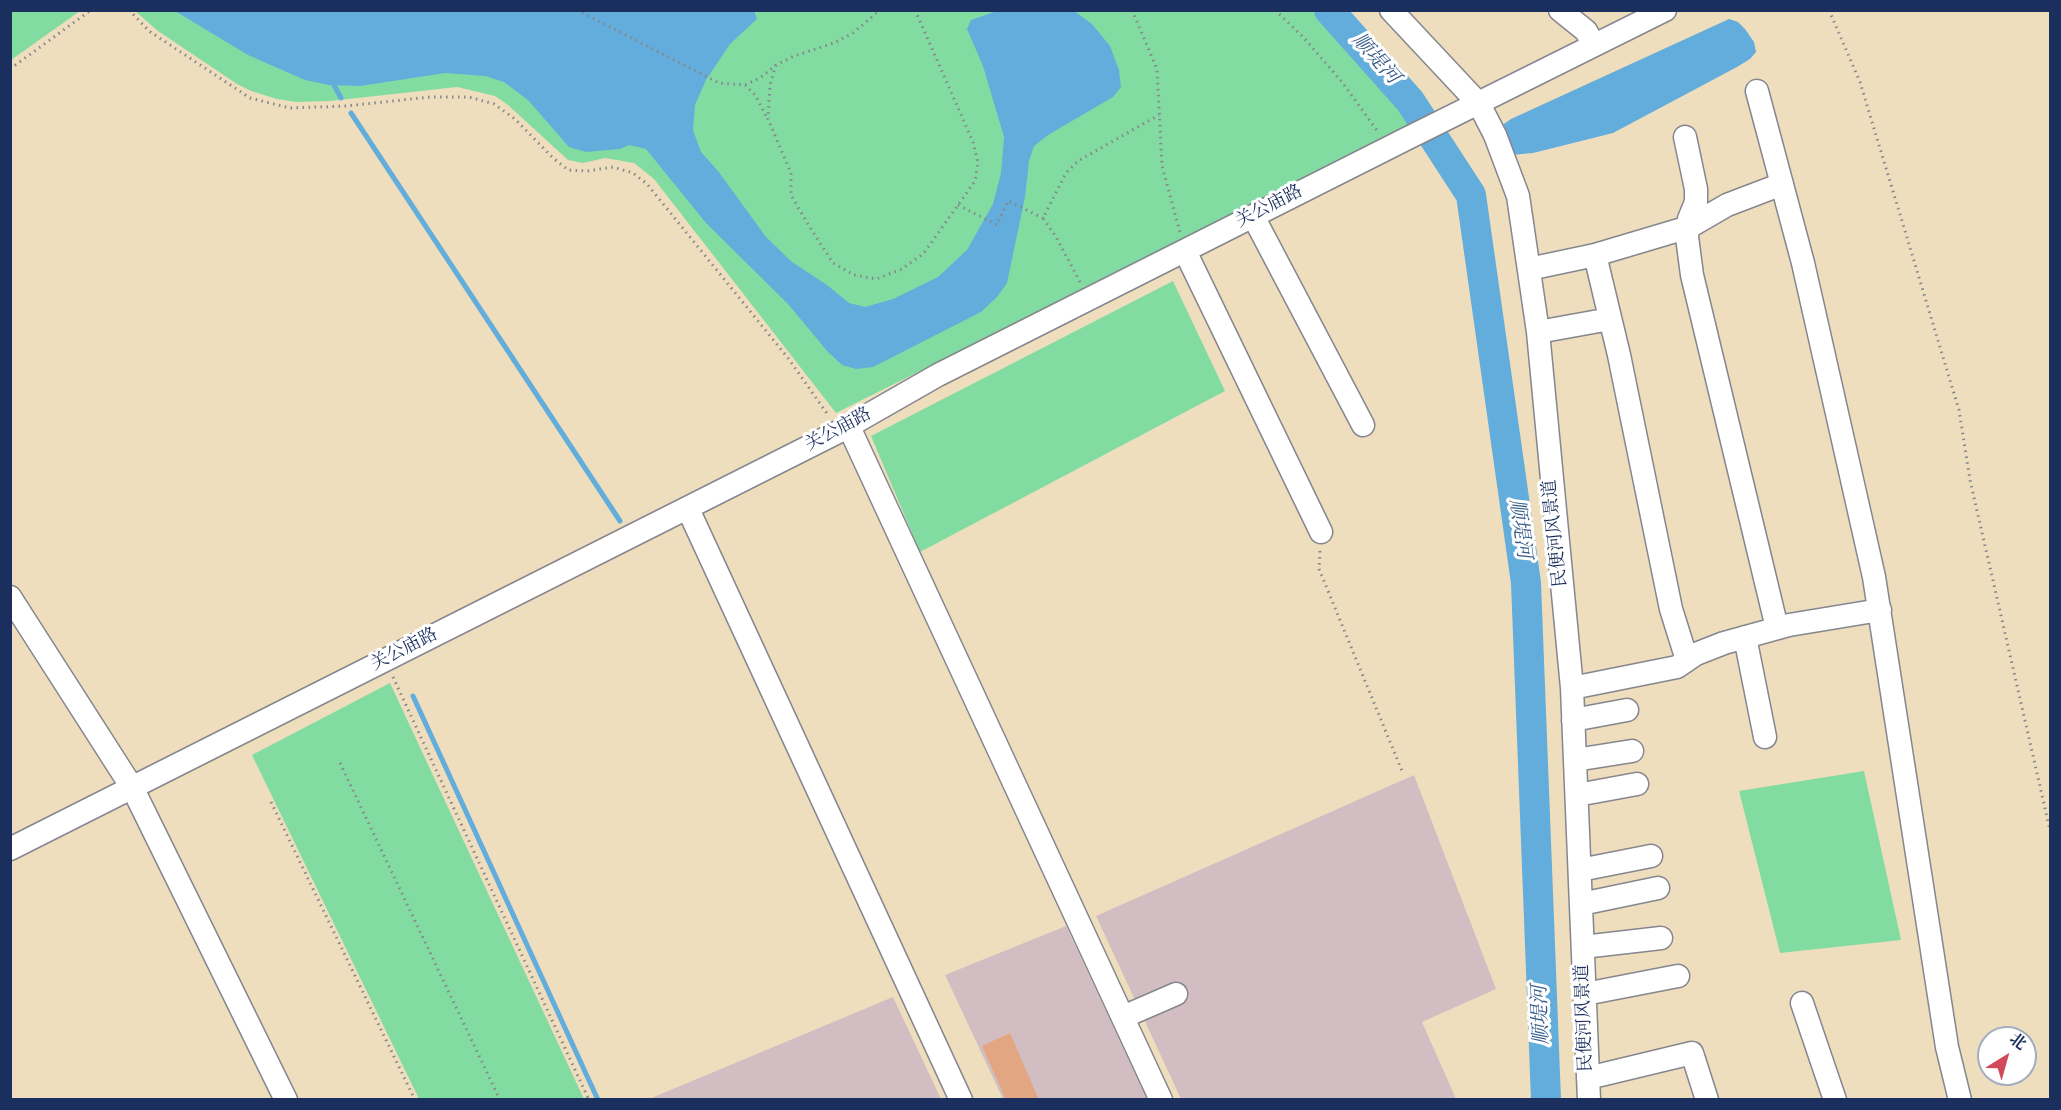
<!DOCTYPE html>
<meta charset="utf-8">
<style>
body{margin:0}
#map{position:relative;width:2061px;height:1110px;overflow:hidden;background:#efdebd;font-family:"Sorts Mill Goudy","Noto Serif SC",serif}
canvas{display:block}
.frame{position:absolute;inset:0;border:12px solid #1b2f5e;pointer-events:none}
.north{position:absolute;left:1977px;top:1026px;width:60px;height:60px;box-sizing:border-box;background:#fff;border:2px solid #a4acbf;border-radius:50%;rotate:37deg;font-size:16px;font-weight:700;line-height:24px;text-align:center;color:#1b2f5e}
.north::after{content:'';display:block;margin:auto;width:21px;height:27px;background:#d1495b;clip-path:polygon(50% 0,100% 100%,50% 72%,0 100%)}
</style>
<div id="map">
<canvas width="2061" height="1110"></canvas>
<div class="frame"></div>
<div class="north">北</div>
</div>
<script>
const context = document.querySelector('canvas').getContext('2d');
context.lineJoin = 'round';
function paint(path, color) { context.fillStyle = color; context.fill(path, 'evenodd'); }
const poly = rows => new Path2D(rows.map(r => 'M' + r).join(''));
function trace(path, color, width, dash) { context.strokeStyle = color; context.lineWidth = width; context.lineCap = dash ? 'butt' : 'round'; context.setLineDash(dash || []); context.stroke(path); }
function drawText(font, color, halo, rows, align = 'center') {
  context.font = font + ' "Sorts Mill Goudy","Noto Serif SC",serif'; context.lineWidth = 6; context.setLineDash([]); context.textBaseline = 'middle'; context.strokeStyle = halo; context.fillStyle = color; for (const [text, x, y, turn = 0] of rows) {
    context.save(); context.translate(x, y); context.rotate((+turn || 0) * Math.PI / 180); context.textAlign = isNaN(turn) ? turn : align; if (halo) context.strokeText(text, 0, 0); context.fillText(text, 0, 0); context.restore();
  }
}
paint(poly([
 [1414,775,1496,989,1422,1022,1456,1099,1181,1099,1096,916],
 [1066,926,1147,1099,1003,1099,945,975],
 [893,997,941,1099,649,1099]
]), '#d2bec2');
paint(poly([
 [11,10,80,10,80,11,11,60],
 [135,11,1313,11,1372,71,1401,108,1411,126,836,413,654,179,634,163,605,158,583,163,568,160,508,105,495,96,457,87,330,101,296,102,277,99,251,91,237,84,158,31],
 [1173,281,1225,391,920,552,871,436],
 [390,683,584,1099,419,1099,252,755],
 [1864,771,1901,940,1780,953,1739,791]
]), '#82dca2');
paint(poly([
 [175,11,754,11,757,19,730,44,706,80,695,105,693,130,701,152,718,171,766,237,792,262,827,285,849,303,865,307,893,299,938,277,967,250,993,204,1001,173,1004,137,983,66,967,29,971,20,997,11,1074,11,1092,24,1110,46,1119,70,1121,87,1113,97,1048,135,1034,146,1029,161,1025,197,1007,283,997,297,981,312,873,367,856,369,842,365,828,352,788,304,706,223,646,149,629,145,620,149,586,152,569,147,528,100,504,82,485,76,445,73,360,86,329,85,305,80,248,55],
 [1729,19,1738,22,1745,29,1754,42,1756,52,1750,59,1737,67,1613,133,1533,153,1511,155,1501,126,1511,119]
]), '#62addb');
trace(poly([
 [334,85,341,98],
 [351,113,620,521],
 [413,696,598,1100]
]), '#62addb', 5);
trace(poly([
 [1329,10,1410,101,1471,195,1526,583,1546,1100]
]), '#62addb', 30);
paint(poly([
 [1010,1033,1039,1100,1006,1100,982,1046]
]), '#e2a782');
const minor = poly([
 [1391,10,1479,104,1495,135,1518,196,1538,332,1572,688,1589,1100],
 [1560,10,1586,31,1594,45],
 [1757,91,1803,263,1874,577,1947,1047,1960,1100],
 [1685,137,1696,189,1696,202,1689,219,1687,237,1692,275,1777,628],
 [1253,216,1363,425],
 [1185,251,1321,532],
 [1595,255,1619,355,1671,609,1687,660],
 [1529,269,1595,255,1689,227,1727,205,1782,184],
 [1538,332,1610,319],
 [849,427,1161,1100],
 [688,509,961,1100],
 [10,597,133,789,286,1100],
 [1745,637,1765,737],
 [1572,688,1677,667,1696,654,1724,643,1789,625,1880,610],
 [1573,720,1627,710],
 [1575,760,1632,751],
 [1577,795,1637,784],
 [10,849,840,431,938,375,1406,139,1665,10],
 [1580,870,1651,856],
 [1581,904,1658,888],
 [1583,947,1661,938],
 [1585,994,1678,976],
 [1802,1003,1835,1100],
 [1123,1017,1176,994],
 [1588,1078,1692,1053,1707,1100]
]);
trace(minor, '#85868e', 25);
trace(poly([
 [129,10,149,31,250,98,290,108,346,106,430,97,469,97,494,104,515,119,553,158,568,170,587,171,613,167,633,173,647,184,788,358,828,415],
 [577,10,719,83,745,85,760,78,776,65,794,56,834,43,853,33,880,10],
 [1132,10,1157,69,1162,166,1180,232],
 [1275,10,1304,38,1342,82,1378,132],
 [1829,10,1860,82,1959,410,1970,480,2050,830],
 [776,65,770,85,768,119,791,173,791,195,809,226,833,263,854,275,876,279,902,269,924,253,975,181,978,163,973,142,915,10],
 [10,69,91,10],
 [745,85,756,96,767,118],
 [958,205,997,225,1008,201,1043,218],
 [1080,282,1056,237,1043,218,1066,173,1078,161,1159,115],
 [1320,551,1319,569,1402,771],
 [393,677,589,1100],
 [340,763,500,1100],
 [271,802,415,1100]
]), '#85868e', 3, [1.5, 4.5]);
trace(minor, '#fff', 22);
drawText('18px', '#1b2f5e', '#fff', [
 ["关公庙路",1270,208,-27],
 ["关公庙路",839,431,-28],
 ["民便河风景道",1557,533,-96],
 ["关公庙路",405,651,-27],
 ["民便河风景道",1586,1018,-92]
]);
drawText('italic 20px', '#345b8a', '#fff', [
 ["顺堤河",1374,60,48],
 ["顺堤河",1518,529,82],
 ["顺堤河",1543,1015,-92]
]);
</script>
